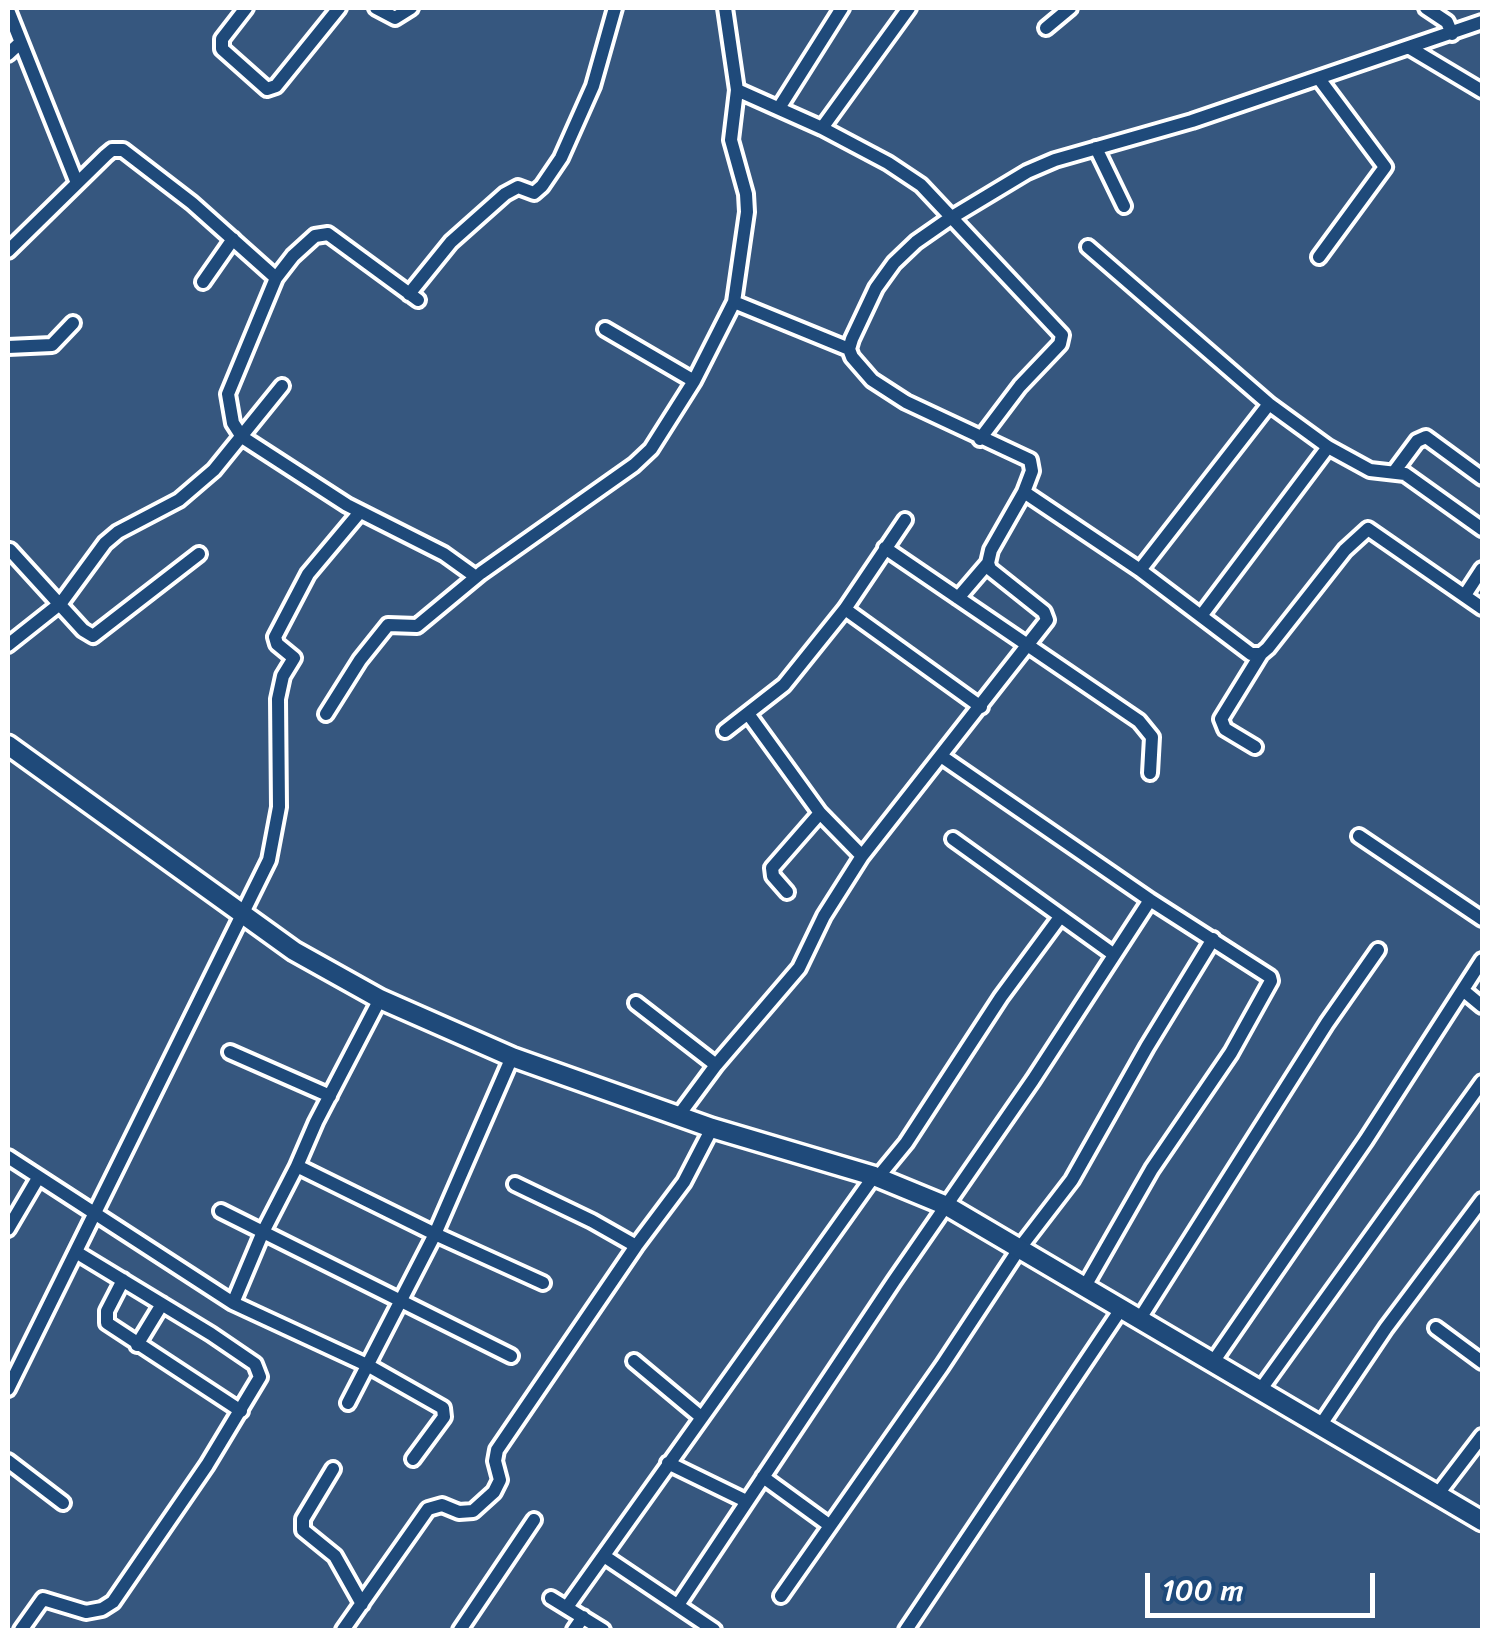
<!DOCTYPE html>
<style>
body{margin:0}
#map{position:relative;width:1490px;height:1638px;overflow:hidden;background:#36577f;font-family:Sriracha,sans-serif}
canvas{display:block}
.frame{position:absolute;inset:0;border:10px solid #fff;pointer-events:none}
.scale{position:absolute;left:1145px;top:1573px;width:230px;height:45px;box-sizing:border-box;border:5px solid #fff;border-top:0;padding-left:12px;font-size:30px;line-height:35px;white-space:nowrap;color:#fff;-webkit-text-stroke:8px #1f4a7a;paint-order:stroke}
</style>
<div id="map">
<canvas width="1490" height="1638"></canvas>
<div class="frame"></div>
<div class="scale">100 m</div>
</div>
<script>
const context = document.querySelector('canvas').getContext('2d');
context.lineJoin = 'round';
const poly = rows => new Path2D(rows.map(r => 'M' + r).join(''));
function trace(path, color, width, dash) { context.strokeStyle = color; context.lineWidth = width; context.lineCap = dash ? 'butt' : 'round'; context.setLineDash(dash || []); context.stroke(path); }
const street = poly([
 [246,8,222,39,222,49,267,89,276,86,339,8],
 [376,8,395,18,411,8],
 [725,8,737,90,822,128,888,163,921,185,1062,335,1060,344,1020,386,980,439],
 [1426,8,1447,22,1452,34],
 [8,10,77,183],
 [1046,28,1070,8],
 [1410,48,1482,91],
 [8,54,20,43],
 [779,108,842,8],
 [822,128,909,8],
 [1096,148,1124,206],
 [1088,247,1269,404,1328,447,1370,470,1405,474,1482,529],
 [8,251,106,155,112,150,123,150,192,203,276,278,228,394,233,423,242,437,347,505,444,554,476,577],
 [1319,257,1385,167,1320,80],
 [276,278,293,256,315,236,328,234,418,300],
 [203,282,233,239],
 [409,294,451,242,505,194,518,187,534,193,542,186,561,158,593,86,615,8],
 [734,302,849,349],
 [605,329,694,381],
 [8,347,52,345,73,323],
 [1394,472,1417,441,1426,437,1482,478],
 [1024,492,1140,570,1251,654,1261,654,1268,648,1345,550,1368,529,1482,608],
 [885,548,1139,721,1152,737,1150,773],
 [10,550,83,630,93,636,199,554],
 [1140,570,1269,404],
 [1465,595,1482,569],
 [958,598,988,563],
 [845,609,981,707],
 [1201,616,1328,447],
 [8,645,61,603,105,543,118,532,179,500,214,470,282,386],
 [326,714,360,660,388,625,417,626,481,573,634,465,651,449,694,381,734,302,747,212,746,194,731,140,737,90],
 [749,715,820,813,862,856],
 [725,731,784,685,845,609,905,520],
 [1255,747,1225,729,1221,719,1261,654],
 [941,756,1150,900,1270,977,1271,981,1231,1053,1152,1169,1084,1288],
 [1359,836,1482,919],
 [953,839,1113,954],
 [787,892,773,876,772,868,820,813],
 [1464,991,1482,1006],
 [636,1003,716,1065],
 [230,1052,330,1096],
 [679,1115,716,1065,799,968,824,916,862,856,1047,620,1044,612,990,569,988,563,991,550,1024,492,1032,471,1030,460,906,402,872,380,852,357,849,349,852,339,876,288,894,263,916,242,949,219,1027,172,1055,160,1192,121,1482,22],
 [8,1157,233,1303,369,1366,443,1408,444,1417,413,1459],
 [297,1166,316,1122,380,999],
 [878,1177,906,1143,1001,997,1060,917],
 [515,1184,592,1221,636,1246],
 [221,1211,511,1356],
 [8,1229,38,1178],
 [123,1280,107,1311,107,1323,241,1411],
 [233,1303,262,1234,297,1166,435,1234,543,1283],
 [1139,1320,1327,1023,1378,950],
 [1436,1328,1482,1362],
 [137,1345,162,1304],
 [634,1361,701,1417],
 [1213,1362,1366,1140,1482,960],
 [8,1389,269,860,279,807,278,699,283,676,294,658,277,644,275,637,308,574,360,512],
 [1261,1389,1482,1082],
 [348,1403,435,1234,512,1057],
 [1320,1426,1386,1328,1482,1200],
 [8,1461,63,1503],
 [668,1463,746,1501],
 [333,1469,303,1519,303,1530,335,1556,362,1604],
 [763,1477,829,1525],
 [1437,1495,1482,1436],
 [604,1556,714,1630],
 [781,1596,942,1366,1019,1249,1072,1180,1147,1047,1213,939],
 [551,1598,603,1630],
 [678,1605,894,1281,1033,1080,1150,900],
 [567,1607,874,1176],
 [21,1630,43,1599,86,1612,102,1609,113,1602,207,1465,260,1377,255,1364,211,1334,76,1252],
 [343,1630,428,1509,442,1505,459,1512,473,1511,494,1492,500,1480,495,1461,497,1450,636,1246,684,1182,712,1128],
 [460,1630,534,1520],
 [574,1630,583,1617],
 [906,1630,1121,1309]
]);
const secondary = poly([
 [8,745,294,951,380,999,512,1057,712,1128,874,1176,947,1206,1482,1521]
]);
trace(street, '#fff', 20);
trace(secondary, '#fff', 25);
trace(street, '#1f4a7a', 12);
trace(secondary, '#1f4a7a', 18);
</script>
